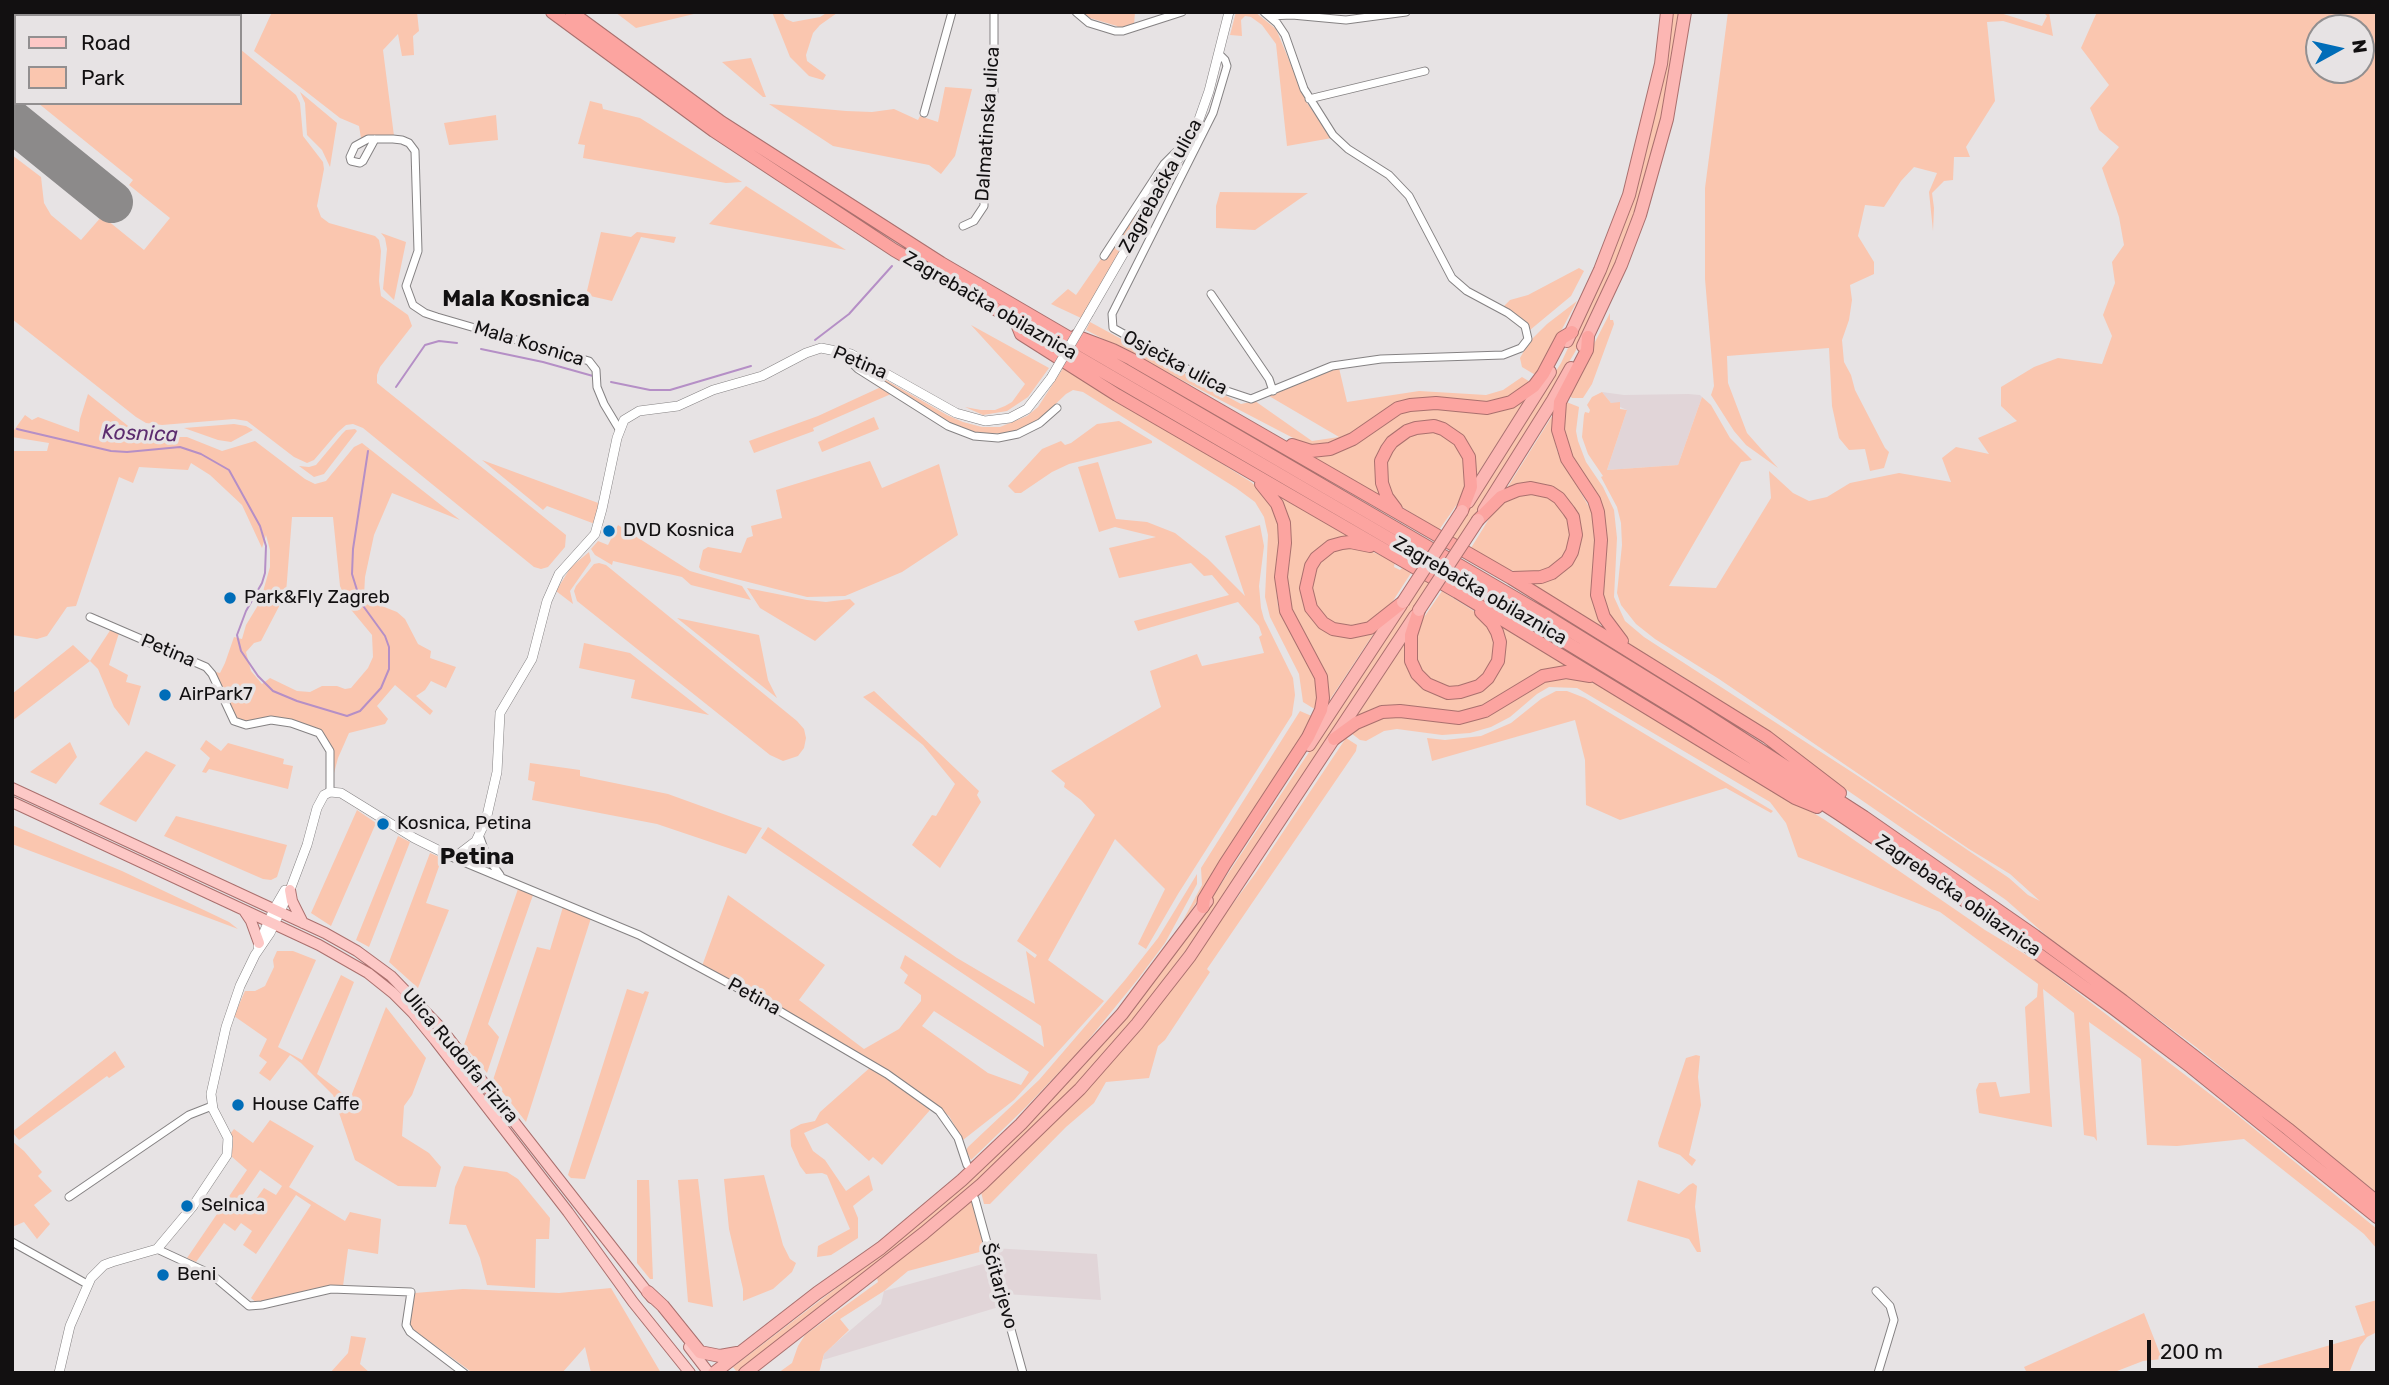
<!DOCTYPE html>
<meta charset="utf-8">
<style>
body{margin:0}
#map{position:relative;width:2389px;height:1385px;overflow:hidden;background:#e7e3e4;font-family:Rubik,sans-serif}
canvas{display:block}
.frame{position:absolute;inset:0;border:14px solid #121011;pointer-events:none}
.legend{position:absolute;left:14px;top:14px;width:228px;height:91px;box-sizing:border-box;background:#e7e3e4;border:2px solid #928f90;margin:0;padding:9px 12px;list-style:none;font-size:21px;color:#121011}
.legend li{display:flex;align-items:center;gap:14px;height:35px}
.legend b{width:35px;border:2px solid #928f90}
.north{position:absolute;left:2305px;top:14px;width:70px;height:70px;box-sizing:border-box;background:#e7e3e4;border:2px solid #928f90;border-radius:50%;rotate:82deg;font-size:19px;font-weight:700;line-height:28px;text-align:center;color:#121011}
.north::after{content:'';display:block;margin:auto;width:24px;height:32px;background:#006db8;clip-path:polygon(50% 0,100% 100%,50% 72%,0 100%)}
.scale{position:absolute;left:2147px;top:1340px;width:186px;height:32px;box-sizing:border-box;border:4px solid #121011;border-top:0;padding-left:9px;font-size:21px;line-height:24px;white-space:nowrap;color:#121011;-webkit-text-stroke:5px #e7e3e4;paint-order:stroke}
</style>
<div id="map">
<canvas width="2389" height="1385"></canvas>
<div class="frame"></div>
<ul class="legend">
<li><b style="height:9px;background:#fdc8c6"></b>Road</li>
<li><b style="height:19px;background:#fac6af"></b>Park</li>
</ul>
<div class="north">N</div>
<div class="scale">200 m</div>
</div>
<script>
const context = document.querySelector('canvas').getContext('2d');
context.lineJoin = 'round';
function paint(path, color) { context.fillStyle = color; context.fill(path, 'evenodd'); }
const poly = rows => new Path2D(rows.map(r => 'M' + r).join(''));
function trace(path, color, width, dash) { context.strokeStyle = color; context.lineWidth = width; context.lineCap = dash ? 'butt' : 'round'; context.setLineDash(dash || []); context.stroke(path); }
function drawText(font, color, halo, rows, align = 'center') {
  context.font = font + ' Rubik,sans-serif'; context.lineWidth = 7; context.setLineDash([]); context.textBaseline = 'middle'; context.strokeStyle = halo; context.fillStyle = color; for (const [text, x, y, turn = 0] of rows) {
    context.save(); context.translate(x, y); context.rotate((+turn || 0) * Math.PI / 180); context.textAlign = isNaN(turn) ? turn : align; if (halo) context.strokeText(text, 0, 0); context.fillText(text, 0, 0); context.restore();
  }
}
paint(poly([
 [1602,392,1624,395,1688,394,1700,395,1702,397,1678,465,1607,470,1627,410,1611,403],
 [992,1248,1097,1254,1101,1300,1005,1294],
 [990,1262,1002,1306,823,1360,824,1354,839,1340,881,1304,884,1291]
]), '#e1d5d8');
paint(poly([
 [12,12,194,12,198,16,16,16,16,86,12,83],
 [272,12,417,12,419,31,413,36,414,55,402,56,398,34,383,50,394,136,361,138,359,126,340,118,254,51],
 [615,12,702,12,636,28],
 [772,12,782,12,786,19,793,22,820,17,828,12,837,13,820,25,813,33,806,55,807,61,826,75,823,80,809,76,790,57],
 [1079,12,1135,12,1134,25,1119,29,1117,26,1083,16],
 [1236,12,1255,12,1276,29,1307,103,1332,138,1287,146,1276,44,1262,25,1251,17,1245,16,1241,20,1242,36,1230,35],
 [1671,12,1678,12,1666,96,1657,137,1631,225,1595,313,1575,352,1509,463,1457,541,1451,537,1561,363,1620,236,1634,192],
 [1728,12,1997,12,2042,26,2047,16,2043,12,2049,12,2053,36,2003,21,1987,22,1995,101,1966,147,1970,157,1954,157,1953,180,1944,181,1932,193,1934,208,1933,231,1929,192,1937,173,1914,167,1901,181,1884,207,1865,205,1858,236,1874,262,1874,274,1850,285,1852,300,1849,320,1842,340,1844,362,1851,375,1855,390,1885,448,1889,452,1884,468,1870,471,1865,449,1849,450,1839,438,1832,406,1829,348,1727,356,1728,383,1747,433,1778,468,1746,445,1734,431,1711,395,1714,386,1705,279,1705,188],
 [2097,12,2377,12,2377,706,2375,714,2377,746,2377,855,2375,856,2377,1193,2196,1047,2048,937,2006,900,1682,676,1634,647,1622,638,1602,607,1603,530,1563,444,1564,401,1579,407,1576,431,1578,441,1586,462,1603,487,1614,510,1617,538,1614,597,1625,621,1644,637,1861,778,2009,878,2028,895,2040,901,2010,874,1969,849,1719,679,1655,639,1636,624,1621,605,1617,593,1622,545,1621,523,1617,507,1601,477,1603,476,1588,454,1582,437,1584,415,1585,412,1589,413,1590,410,1587,405,1592,397,1602,392,1611,403,1620,402,1620,409,1627,410,1607,470,1678,465,1702,397,1711,405,1730,438,1752,460,1741,462,1669,586,1716,588,1771,498,1769,471,1793,493,1809,501,1827,497,1850,483,1899,473,1951,482,1942,458,1956,447,1989,454,1978,438,2017,421,2001,406,2001,387,2034,367,2058,358,2102,364,2112,336,2103,315,2115,283,2112,262,2124,245,2119,217,2102,168,2119,147,2099,130,2090,108,2109,85,2081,48],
 [2319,28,2361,28,2361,70,2319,70],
 [240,49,296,95,300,103,303,136,323,162,324,169,317,206,321,217,329,223,375,236,379,240,381,251,379,281,381,296,408,315,412,326,380,367,377,375,377,383,566,535,565,547,548,567,541,569,534,567,363,428,353,424,346,425,338,432,314,460,307,463,294,457,247,421,234,419,162,425,146,423,136,417,12,319,12,155,41,177,44,203,51,215,81,240,102,216,144,250,170,218,129,185,133,180,38,103,240,103],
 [751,58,766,97,763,97,722,62],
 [945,87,972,89,955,156,941,174,929,165,833,146,769,104,846,111,872,112,894,109,918,120,920,116,938,122],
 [300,92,337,123,330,167,322,150,307,135,305,103],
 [590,101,602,104,603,109,640,118,742,182,726,183,583,158,585,145,578,144],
 [496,115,498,140,449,145,444,123],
 [1178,155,1081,318,1051,304,1068,289,1076,295,1166,165],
 [746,186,846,250,709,224],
 [1220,192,1308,193,1255,230,1216,228,1216,206],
 [601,232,631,237,637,232,676,237,674,243,641,237,612,301,586,295],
 [381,233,406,242,394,300,383,289,387,249,385,238],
 [1579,268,1584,271,1571,296,1530,330,1523,321,1503,307,1510,300,1528,295],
 [1577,301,1537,376,1522,367,1520,358,1529,342,1547,324],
 [1610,313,1610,320,1613,320,1614,324,1592,384,1583,398,1572,398,1568,394],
 [1090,322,1241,404,1255,401,1312,441,1339,437,1269,396,1330,370,1339,368,1347,402,1419,391,1486,395,1503,390,1522,377,1532,383,1496,403,1417,399,1327,445,1302,445,1297,440,1086,330],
 [971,325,1049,368,1028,397,1007,411,983,415,965,407,981,410,995,410,1005,406,1012,402,1025,384],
 [856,363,947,415,963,422,982,427,1000,427,1027,416,1038,407,1065,365,1251,482,1267,495,1273,506,1280,531,1276,588,1278,606,1284,621,1315,675,1318,693,1316,710,1303,702,1299,674,1270,617,1265,597,1268,535,1264,517,1255,502,1236,488,1083,392,1073,390,1066,394,1041,418,1026,428,1013,433,982,434,966,431,949,423],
 [881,387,891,394,813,428,814,431,754,453,749,441,818,416],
 [88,394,142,437,187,437,222,451,255,441,305,479,315,484,326,481,354,447,362,443,460,520,392,493,374,535,365,577,364,596,369,601,397,612,405,619,418,644,431,651,430,658,456,667,446,688,431,681,425,690,416,696,433,711,430,715,395,685,377,706,388,719,385,724,349,733,338,758,333,777,333,751,327,739,294,721,244,722,236,719,215,674,216,672,220,673,225,663,234,637,242,639,246,625,260,602,270,567,270,550,266,535,262,548,242,505,210,475,191,463,188,470,139,467,133,483,119,477,76,606,67,607,47,636,37,639,12,635,12,451,47,451,49,443,12,437,12,433,25,415,32,420,38,417,79,432,80,419],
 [292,517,333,517,340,586,348,606,372,635,373,657,368,668,351,688,345,689,337,686,322,686,310,692,297,691,270,678,262,684,251,671,246,652,254,643,261,641,286,593],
 [1524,401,1475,478,1473,456,1433,424,1385,445,1385,500,1306,455,1402,411],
 [1554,413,1553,433,1557,451,1593,514,1596,542,1592,578,1592,600,1602,629,1526,583,1572,559,1567,501,1507,488],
 [874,417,879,429,822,452,818,442],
 [1119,421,1152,441,1152,443,1069,464,1052,472,1021,493,1015,493,1008,486,1042,449,1061,441,1065,445,1071,443,1097,424],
 [234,424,246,426,253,430,231,442,218,440,184,428],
 [355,429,357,431,324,474,314,477,299,466,309,467,316,465,342,434,346,430],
 [1427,431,1439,433,1451,439,1465,456,1468,480,1460,500,1439,530,1402,507,1388,490,1385,464,1389,454,1403,438],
 [482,460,601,504,595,524,547,506,543,510],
 [870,461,882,488,939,464,958,535,902,572,845,596,807,597,701,570,699,567,703,550,708,547,741,553,747,538,753,536,751,526,782,518,776,490],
 [1098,462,1116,519,1147,522,1175,533,1208,559,1245,596,1225,536,1260,525,1264,546,1259,586,1261,608,1264,619,1293,678,1295,695,1292,715,1178,894,1146,949,1138,944,1165,889,1115,839,1048,960,1104,1001,1014,1100,963,1140,949,1116,904,1081,898,1086,930,1110,882,1165,873,1157,869,1161,827,1123,804,1133,813,1151,825,1160,846,1191,869,1175,873,1190,853,1206,858,1218,858,1238,831,1255,817,1257,818,1246,850,1229,827,1175,822,1173,806,1174,800,1166,791,1146,790,1130,801,1124,815,1121,820,1112,873,1065,778,1006,702,966,728,895,825,965,799,1000,864,1049,899,1029,921,1001,921,995,904,983,908,975,900,968,905,955,1044,1047,1041,1026,761,838,768,827,957,958,1035,1004,1026,951,1035,958,1037,955,1017,941,1095,815,1081,800,1064,787,1065,783,1051,771,1161,707,1150,671,1197,654,1202,666,1264,653,1259,637,1262,635,1259,626,1238,602,1138,631,1134,621,1229,595,1212,575,1204,576,1191,563,1119,578,1109,548,1156,537,1115,527,1099,532,1078,467],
 [934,1011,1029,1072,1021,1085,988,1073,922,1026],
 [1273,491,1355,538,1307,565,1314,620,1376,630,1325,707,1285,589,1288,543],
 [1526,492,1548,497,1559,504,1569,523,1571,535,1568,549,1562,560,1545,572,1522,574,1508,569,1471,548,1492,514,1508,498],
 [618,525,690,571,742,586,751,600,691,585,682,577,613,561,612,565,595,555,591,549,598,541,608,545],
 [1336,548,1364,548,1395,562,1394,567,1400,570,1402,568,1411,573,1389,607,1369,625,1344,628,1319,615,1310,592,1316,565],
 [589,552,591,561,570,591,573,604,556,591,571,567],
 [599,563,606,565,797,721,804,729,806,738,804,748,798,756,783,761,770,755,577,601,574,591,576,586,594,564],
 [1424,580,1429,583,1412,612,1193,941,1136,1016,1078,1084,975,1184,850,1287,738,1373,734,1373,736,1371,733,1367,856,1273,1029,1124,1085,1064,1121,1023,1181,944],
 [747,588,807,600,826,602,850,599,855,604,815,641,760,608],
 [1442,591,1480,615,1493,631,1496,652,1483,678,1463,689,1437,686,1419,670,1413,652,1420,623],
 [677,618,759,635,768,680,777,698],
 [1498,623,1575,669,1467,712,1354,720,1404,644,1434,693,1492,678],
 [111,629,119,633,109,665,128,675,126,682,141,686,129,726,114,707,98,669,90,661,12,721,12,694,73,645,90,661],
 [584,643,630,653,709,715,631,698,635,680,579,668],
 [1562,677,1585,680,1598,685,1695,741,1825,820,1985,930,2038,962,2236,1114,2377,1229,2377,1249,2364,1234,2244,1139,2177,1146,2147,1145,2141,1059,2089,1022,2097,1141,2094,1137,2084,1135,2074,1013,2043,989,2052,1127,1979,1113,1976,1090,1979,1083,1996,1082,2000,1097,2030,1093,2025,1007,2037,997,2038,984,1940,912,1798,857,1786,823,1770,802,1577,688,1549,687,1537,694,1510,717,1491,727,1470,733,1442,735,1397,729,1384,731,1366,741,1360,740,1351,733,1373,719,1398,715,1445,722,1538,682],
 [874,691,979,791,977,795,981,802,940,868,912,845,932,815,936,816,955,784,923,745,863,697],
 [1556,691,1567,691,1585,698,1773,811,1771,813,1726,788,1620,820,1586,805,1585,760,1575,720,1432,761,1427,738,1445,740,1481,736,1511,723,1541,699],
 [1300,711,1314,717,1173,939,1202,885,1201,868],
 [1346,738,1357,745,1356,751,1207,969,1210,972,1165,1040,1158,1046,1149,1078,1106,1082,1094,1103,1066,1127,990,1204,984,1204,981,1192,1190,961,1255,874],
 [206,740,221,751,228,743,284,759,283,764,293,766,288,789,209,769,206,773,202,772,210,758,200,749],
 [70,742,77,757,56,784,30,772],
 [146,751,176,765,136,822,99,804],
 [530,763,580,770,580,776,668,794,762,828,746,854,657,824,532,800,535,782,528,780],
 [357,810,376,823,331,926,311,913],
 [176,816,287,845,277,877,271,880,263,879,164,836],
 [12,825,122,871,229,922,238,929,12,844],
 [398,836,410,842,369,947,356,940],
 [430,853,442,858,426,903,449,910,418,988,389,962],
 [1197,874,1197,884,1165,943,1138,979,1081,1049,1026,1107,971,1160,967,1152,968,1162,965,1152,968,1147,1039,1080,1125,980,1158,938],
 [518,889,533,895,488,1024,499,1037,487,1073,464,1045],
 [563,907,591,918,526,1122,493,1080,537,947,550,950],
 [277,951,293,951,316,960,278,1047,302,1060,341,975,354,982,317,1074,350,1099,386,1007,426,1058,412,1095,404,1106,402,1136,429,1153,441,1167,436,1187,398,1186,355,1160,333,1095,301,1063,290,1055,270,1081,259,1073,267,1062,259,1056,267,1039,234,1016,245,991,255,991,265,986,274,967,273,960],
 [627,989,643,994,645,991,649,992,585,1179,571,1178,568,1175],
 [115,1051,125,1067,109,1078,107,1076,19,1140,12,1132],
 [1696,1055,1700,1056,1698,1077,1701,1105,1689,1155,1696,1160,1692,1166,1680,1155,1659,1147,1658,1143,1686,1058],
 [270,1120,314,1146,289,1187,345,1221,350,1212,381,1219,378,1254,348,1249,343,1286,258,1304,251,1298,311,1205,296,1195,256,1254,243,1245,252,1231,241,1223,235,1231,224,1223,196,1262,187,1258,247,1170,231,1156,233,1145,231,1133,234,1129,253,1143],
 [260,1170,282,1186,276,1195,264,1188,251,1206,240,1199],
 [12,1141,24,1151,42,1172,38,1176,52,1191,34,1205,50,1224,37,1239,24,1222,12,1227],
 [464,1166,507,1172,518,1179,550,1218,549,1239,536,1239,535,1288,487,1285,480,1258,466,1225,449,1224,455,1187],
 [764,1175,783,1245,790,1259,796,1263,792,1272,773,1289,743,1301,743,1289,729,1229,724,1179],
 [698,1179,713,1307,688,1302,678,1180],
 [637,1180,649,1180,653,1279,650,1279,637,1263],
 [1638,1180,1679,1194,1689,1185,1693,1183,1697,1186,1695,1207,1701,1252,1697,1252,1689,1239,1627,1221],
 [972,1199,987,1250,908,1271,884,1291,840,1319,849,1330,824,1354,819,1373,778,1373,792,1363,798,1346,805,1335,878,1282,877,1278],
 [611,1288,661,1373,591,1373,585,1347,562,1373,473,1373,411,1328,409,1323,415,1293,463,1289,559,1293],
 [2377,1300,2377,1332,2367,1337,2360,1346,2349,1373,2260,1373,2258,1366,2365,1335,2355,1306],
 [2144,1313,2162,1359,2143,1361,2112,1373,2027,1373,2024,1367],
 [351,1336,366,1338,360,1364,370,1373,330,1373,348,1353]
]), '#fac6af');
trace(poly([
 [815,340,849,314,892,266],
 [481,349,543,362,593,376],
 [611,382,650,390,670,390,751,366],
 [396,387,425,345,439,341,457,343],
 [17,429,111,451,127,452,180,447,201,454,229,470,260,526,266,546,265,573,262,583,246,611,237,635,241,651,258,676,273,691,297,701,347,716,360,711,371,699,381,688,389,669,389,647,385,636,361,603,352,574,353,549,368,451]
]), '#b58fc6', 2);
trace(poly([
 [12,121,112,202]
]), '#8c8a8a', 42);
const minor = poly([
 [1076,12,1089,23,1115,31,1123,31,1182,12],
 [1269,16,1292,15,1346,20,1406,12],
 [1219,54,1225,60,1227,66,1213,113,1112,314,1113,328,1227,391,1251,399,1332,366,1381,359,1503,355,1521,348,1528,339,1525,326,1508,313,1467,291,1452,278,1409,196,1389,175,1348,149,1333,135,1304,89,1285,35,1277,23,1264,12],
 [1309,99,1425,71],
 [924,113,952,12],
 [375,139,363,161,360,163,351,161,350,157,355,146,368,139,393,139,402,140,409,143,415,151,418,251,406,286,413,305,425,313,437,317,589,361,596,370,597,387,604,404,619,429],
 [963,226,974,221,984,206,984,169,994,93,994,12],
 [1104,256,1164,164,1176,152,1184,148],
 [1211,294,1269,379,1273,391],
 [851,354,850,361,858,369,948,426,974,436,998,438,1018,434,1040,423,1057,408],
 [90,617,206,667,212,674,234,721,246,725,271,720,291,723,319,733,330,751,330,792],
 [479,835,487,857,500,875],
 [449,856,639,935,771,1006,887,1074,939,1111,958,1138,967,1165],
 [69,1197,189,1115,212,1106],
 [975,1199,1023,1373],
 [12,1242,87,1284],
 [157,1249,211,1274,249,1306,262,1305,331,1289,411,1292,406,1325,410,1332,464,1373],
 [1876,1291,1890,1306,1894,1320,1878,1373]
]);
const tertiary = poly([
 [1089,313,1196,128,1209,91,1229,12],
 [258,946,274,909,285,890],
 [59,1373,70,1326,91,1278,104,1265,112,1262,157,1249,193,1206,227,1155,228,1138,213,1109,211,1094,226,1027,240,986,255,955,270,933,290,890,307,845,317,808,324,795,330,792,341,793,414,838,446,854,459,854,476,841,486,820,497,772,500,713,532,659,547,601,559,574,595,534,602,509,617,438,624,420,639,411,678,406,713,390,762,376,806,353,821,348,851,354,956,413,985,421,1010,418,1027,409,1051,378]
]);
const primary = poly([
 [12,788,325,933,357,951,391,976,440,1027,652,1298],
 [12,802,319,945,368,973,393,993,413,1013,435,1040,568,1212,633,1302,690,1373],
 [290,890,292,901,303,923],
 [245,912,251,921,259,943],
 [689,1347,709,1373]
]);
const trunk = poly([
 [1567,341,1600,270,1629,195,1661,64,1667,12],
 [1583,346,1621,265,1640,215,1667,119,1685,12],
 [1468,502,1550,372],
 [1484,510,1553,400,1571,368],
 [1309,745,1401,605],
 [648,1292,663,1306,700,1352,720,1356,737,1353],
 [714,1373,817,1293,881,1248,962,1180,1021,1124,1122,1014,1207,901],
 [745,1373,924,1233,982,1184,1080,1089,1137,1024,1190,956,1415,616]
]);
const motorway = poly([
 [552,12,714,131,894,250,1541,627,1695,721,1839,814,1932,877,2113,1008,2191,1067,2377,1217],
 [571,12,721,122,941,263,1548,617,1692,706,1864,817,2035,936,2123,1001,2288,1129,2377,1202],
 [1017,324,1021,334,1117,395,1457,592,1795,798,1817,807],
 [1076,336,1113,350,1131,359,1511,578,1767,737,1840,793],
 [1588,337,1587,350,1560,402,1558,430,1567,459,1594,500,1598,512,1601,540,1597,595,1604,617,1622,641],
 [1292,445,1311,451,1330,449,1353,439,1398,408,1410,405,1436,403,1487,408,1511,402,1534,386,1543,374,1562,338,1572,332],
 [1396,509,1387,497,1382,483,1381,461,1387,449,1392,442,1407,431,1416,428,1434,426,1443,429,1459,440,1469,457,1471,487,1462,511],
 [1478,520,1501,497,1518,490,1531,488,1550,492,1559,498,1569,511,1573,517,1576,535,1572,552,1567,561,1552,573,1541,577,1513,578],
 [1370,546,1350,542,1342,543,1331,546,1316,558,1311,566,1306,588,1311,608,1323,623,1333,629,1351,632,1370,628,1403,602],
 [1419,610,1411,635,1411,661,1417,674,1427,684,1448,693,1460,692,1479,686,1488,678,1498,661,1500,642,1497,632,1492,623,1481,612],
 [1334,739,1356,723,1382,712,1400,711,1459,718,1485,711,1543,676,1566,672,1590,676],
 [1203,907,1204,899,1225,864,1308,737,1321,710,1323,698,1321,677,1286,611,1281,577,1285,543,1284,523,1277,504,1261,484]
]);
trace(minor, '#858283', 9);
trace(tertiary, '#858283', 10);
trace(primary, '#aa706e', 12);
trace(trunk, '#aa706e', 14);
trace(motorway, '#aa706e', 14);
trace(minor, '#fff', 7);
trace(tertiary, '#fff', 9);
trace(primary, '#fdc8c6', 10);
trace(trunk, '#fcb6b3', 12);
trace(motorway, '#fca4a0', 12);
const tertiaryBridge = poly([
 [1051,378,1089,313]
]);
const trunkBridge = poly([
 [1403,602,1462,511],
 [1419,610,1478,520]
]);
trace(tertiaryBridge, '#858283', 10, []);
trace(trunkBridge, '#aa706e', 14, []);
trace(tertiaryBridge, '#fff', 9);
trace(trunkBridge, '#fcb6b3', 12);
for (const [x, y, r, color] of [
 [609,531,7,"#006db8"],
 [230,598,7,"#006db8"],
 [165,695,7,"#006db8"],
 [383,824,7,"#006db8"],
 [238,1105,7,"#006db8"],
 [187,1206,7,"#006db8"],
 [163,1275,7,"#006db8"]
]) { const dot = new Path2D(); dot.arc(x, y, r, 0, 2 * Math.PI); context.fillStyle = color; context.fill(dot); trace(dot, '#e7e3e4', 2.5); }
drawText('19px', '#121011', '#e7e3e4', [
 ["Dalmatinska ulica",988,124,-86],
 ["Zagrebačka ulica",1161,186,-61],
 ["Zagrebačka obilaznica",990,306,30],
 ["Mala Kosnica",529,344,17],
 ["Petina",860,363,23],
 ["Osječka ulica",1175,363,28],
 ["Zagrebačka obilaznica",1480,591,30],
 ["Petina",168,651,23],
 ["Zagrebačka obilaznica",1958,896,35],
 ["Petina",754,997,29],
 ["Ulica Rudolfa Fizira",460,1056,50],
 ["Šćitarjevo",999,1286,74]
]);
drawText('19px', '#121011', '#e7e3e4', [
 ["DVD Kosnica",623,531],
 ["Park&Fly Zagreb",244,598],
 ["AirPark7",179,695],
 ["Kosnica, Petina",397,824],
 ["House Caffe",252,1105],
 ["Selnica",201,1206],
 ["Beni",177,1275]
], 'left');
drawText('italic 21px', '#5c2c6f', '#e7e3e4', [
 ["Kosnica",140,434,2]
]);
drawText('bold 23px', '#121011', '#e7e3e4', [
 ["Mala Kosnica",516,299],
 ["Petina",477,857]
]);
</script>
